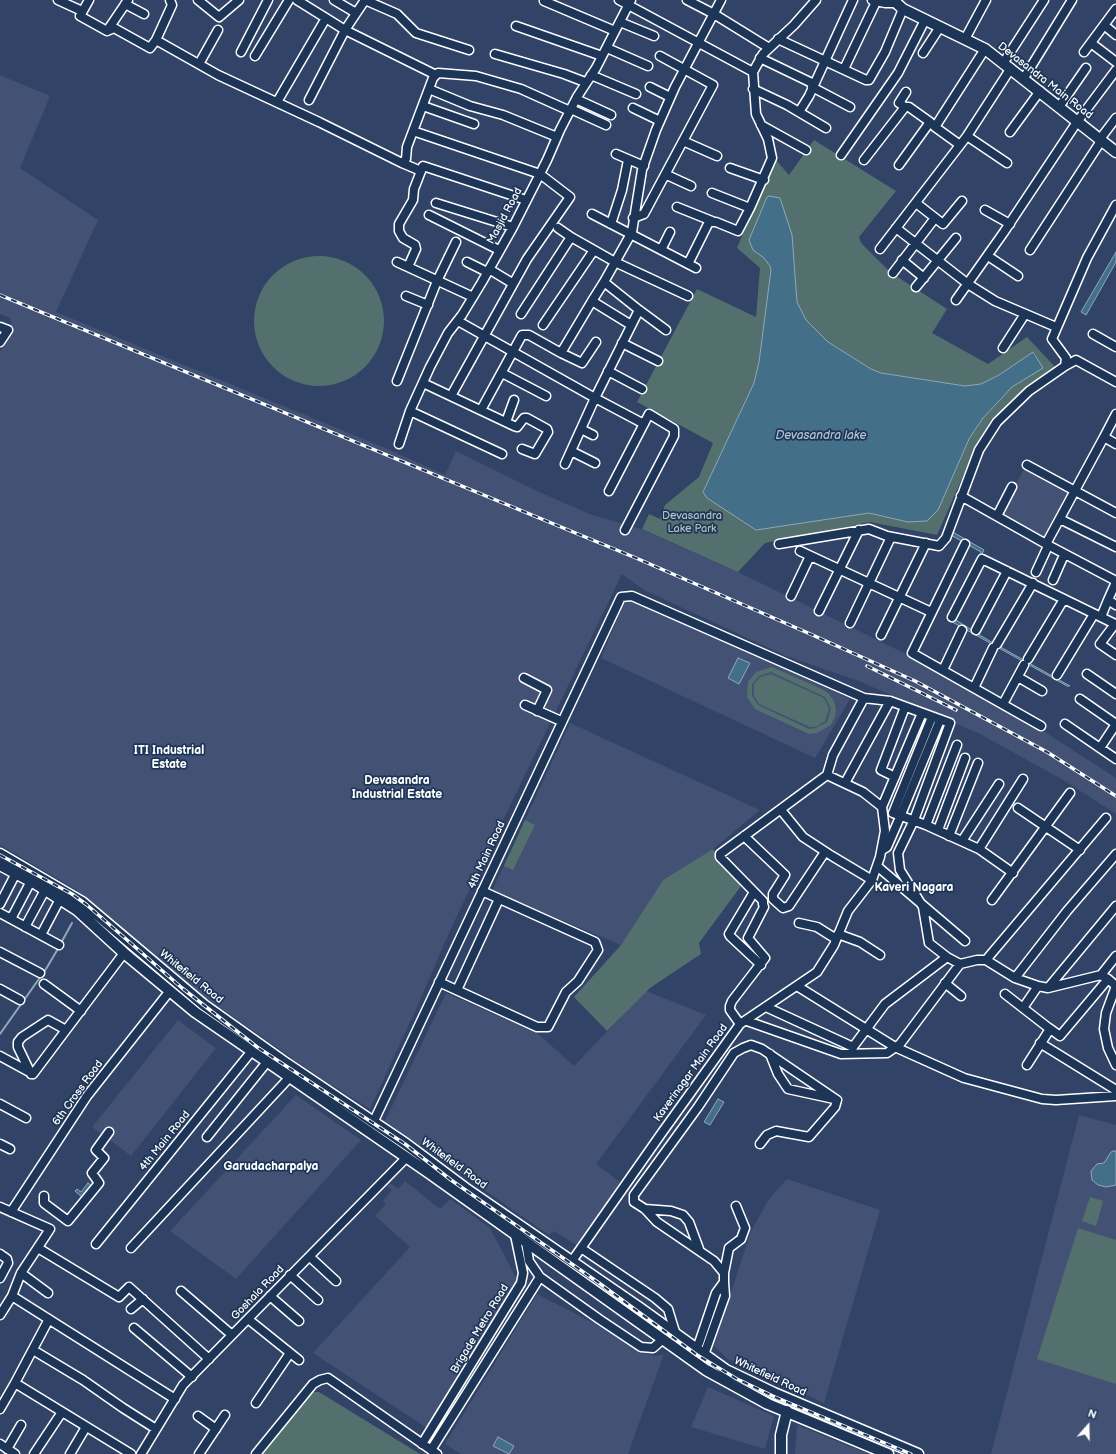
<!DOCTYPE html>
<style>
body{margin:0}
#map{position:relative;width:1116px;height:1454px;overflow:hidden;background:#314366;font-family:"Balsamiq Sans",sans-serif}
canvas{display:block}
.north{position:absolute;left:1068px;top:1406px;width:40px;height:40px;-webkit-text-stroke:3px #1d3557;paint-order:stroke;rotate:20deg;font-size:11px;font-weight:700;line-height:16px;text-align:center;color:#fff}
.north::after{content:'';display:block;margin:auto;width:14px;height:18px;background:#fff;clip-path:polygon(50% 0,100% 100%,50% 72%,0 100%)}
</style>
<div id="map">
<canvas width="1116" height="1454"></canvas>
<div class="north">N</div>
</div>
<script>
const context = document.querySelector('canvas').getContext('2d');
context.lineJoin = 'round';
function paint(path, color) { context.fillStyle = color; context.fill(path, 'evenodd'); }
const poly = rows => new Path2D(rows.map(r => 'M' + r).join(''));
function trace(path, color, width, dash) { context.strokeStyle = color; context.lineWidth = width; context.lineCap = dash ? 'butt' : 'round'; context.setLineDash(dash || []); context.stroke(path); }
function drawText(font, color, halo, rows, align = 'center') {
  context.font = font + ' "Balsamiq Sans",sans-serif'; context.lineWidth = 3.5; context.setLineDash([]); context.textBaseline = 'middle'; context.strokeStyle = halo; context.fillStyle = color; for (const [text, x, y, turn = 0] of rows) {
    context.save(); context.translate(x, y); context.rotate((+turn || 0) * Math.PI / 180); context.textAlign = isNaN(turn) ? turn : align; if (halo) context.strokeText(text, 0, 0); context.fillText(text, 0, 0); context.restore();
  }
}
paint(poly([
 [0,75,50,96,20,168,98,220,56,312,390,450,445,475,456,451,537,491,592,515,641,529,738,572,908,655,1045,732,1116,778,1116,814,1065,781,980,734,859,681,786,656,644,590,622,574,453,924,417,1007,370,1109,319,1077,202,995,75,889,0,845,0,351,13,332,10,318,0,314],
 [1026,466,1072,492,1045,540,999,514],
 [629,601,637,601,850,699,815,758,601,658,624,603],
 [570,723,760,810,713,849,663,880,621,945,492,891],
 [646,991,706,1015,596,1164,620,1182,578,1246,554,1231,549,1235,385,1121,446,993,537,1033,574,1066],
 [178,1020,216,1048,131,1156,92,1127],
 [296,1095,361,1140,236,1279,170,1231],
 [1079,1115,1116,1125,1116,1454,991,1454],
 [787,1179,880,1210,824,1403,726,1358,714,1345,751,1231,769,1199],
 [405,1181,440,1209,450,1199,490,1228,512,1270,518,1280,427,1428,313,1353,410,1247,375,1216,386,1204,383,1201,392,1190,387,1186,390,1183,398,1189],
 [537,1294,609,1331,641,1353,655,1356,664,1354,628,1454,461,1454,445,1444],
 [708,1387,774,1416,765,1449,691,1427],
 [797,1425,844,1444,869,1454,795,1454]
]), '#435174');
paint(poly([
 [814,140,896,191,859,237,861,243,890,272,947,309,932,333,988,364,1027,337,1056,368,1015,397,979,440,937,535,870,522,765,543,738,572,642,529,649,514,660,519,665,505,699,477,713,443,637,402,697,289,756,317,760,268,737,248,769,168,775,159,789,175],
 [764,258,796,291,797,302,806,320,813,329,828,342,871,369,881,373,965,386,981,384,999,375,1034,352,1042,368,1012,387,983,418,969,439,938,510,907,522,869,513,756,530,703,492,754,383,759,362,771,270,770,266],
 '254 321a65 65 0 1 1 130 0a65 65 0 1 1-130 0Z',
 [772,667,822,689,829,694,834,701,836,709,835,717,831,725,817,733,809,734,755,709,747,697,748,682,756,672],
 [771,672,825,697,831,709,827,722,816,728,809,729,758,705,752,696,752,684,759,676],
 [771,674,824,698,829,709,825,721,816,727,810,727,759,704,754,696,754,684,760,677],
 [525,820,535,825,513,870,504,866],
 [713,849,741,886,699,943,701,954,650,988,607,1031,574,997,621,945,663,880],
 [1090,1197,1103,1201,1096,1226,1082,1221],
 [1078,1228,1116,1240,1116,1384,1037,1359],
 [309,1392,319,1392,420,1454,263,1454]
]), '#54706e');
const water = poly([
 [769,196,780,198,792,235,797,302,806,320,828,342,871,369,881,373,965,386,981,384,999,375,1033,352,1043,368,1012,387,983,418,969,439,938,510,927,521,908,522,869,513,756,530,707,498,703,492,754,383,759,362,771,270,770,266,764,258,753,250,749,240,767,197,769,196],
 [1116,252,1116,262,1086,315,1081,312,1116,252],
 [951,531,984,550,951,617,988,640,1070,686,1067,686,947,619,981,552,949,534,951,531],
 [738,658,750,663,739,684,728,678,738,658],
 [718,1099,724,1102,710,1125,704,1122,718,1099],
 [1114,1151,1116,1151,1116,1185,1106,1187,1098,1185,1092,1180,1091,1171,1097,1164,1104,1163,1111,1152,1114,1151],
 [88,1183,92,1186,83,1198,75,1191,77,1189,81,1192,88,1183],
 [498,1437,514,1446,509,1454,493,1446,498,1437]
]);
paint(water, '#436f89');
trace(water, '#8ea9b8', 1);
trace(poly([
 [61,943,72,923],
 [0,1034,46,969,59,947]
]), '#8ea9b8', 2);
const minor = poly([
 [58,0,82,11],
 [89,0,80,16,107,31,114,28,150,48,156,40,218,75,319,122,402,163,406,159,407,147,433,78,438,73,476,76,521,89,570,111],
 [198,0,219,17,239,0],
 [297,0,345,30,436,75],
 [334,0,356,13],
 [365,0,397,14,416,33,469,50],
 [619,0,753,72],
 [687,0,714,14,769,48],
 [872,0,885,3,894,3],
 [544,1,615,31],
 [125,4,144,14],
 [620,22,654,36],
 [1104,25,1116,35],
 [516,26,602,56],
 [107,31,128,0],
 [778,39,866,80,869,80,885,52,903,9],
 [965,39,986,0],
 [156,40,172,5,170,0],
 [1091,43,1116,62],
 [607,48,648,66],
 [241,52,268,0],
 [1084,52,1116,9],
 [923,53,940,27],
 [495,54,564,74,585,82],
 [255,56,289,0],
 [760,58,814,84],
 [1004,62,1044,0],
 [199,64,218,30],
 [844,69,876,2],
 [591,75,636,94],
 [1024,78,1072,0],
 [650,87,670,97],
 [812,87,850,107],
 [429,89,470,106,503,115,557,137],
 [753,89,787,105,826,128],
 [576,99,611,115],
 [309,100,345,30,365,0],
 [277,102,326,18],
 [423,106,474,124],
 [905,107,899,103,906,92],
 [1059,107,1086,68],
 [633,108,660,121],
 [571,109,606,125],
 [799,112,809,96,853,0],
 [761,125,806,150],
 [935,127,960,145],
 [413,131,540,174,570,197,527,259,451,396],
 [1010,132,1040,91],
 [967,136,1007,163],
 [1100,139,1116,118],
 [683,141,717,156],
 [616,154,644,166],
 [841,155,898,73,925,20],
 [864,160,905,107,909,107,930,122],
 [402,163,421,171,414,189,413,200,399,224,399,231,403,238,415,245,416,249,408,267,473,297],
 [899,165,930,122,935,127,985,49],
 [730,168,764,180],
 [421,171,423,166,526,200],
 [667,175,691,186],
 [712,193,750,208],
 [436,203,513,227],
 [916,203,943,224,962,201],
 [677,207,712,221],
 [985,210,1010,224],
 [592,214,696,268],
 [429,215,499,250],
 [633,218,644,214,713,85,660,56],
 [611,224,622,190,628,160],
 [558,228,571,237],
 [896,228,968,284,995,301,1056,327],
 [880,249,967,136,1011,68],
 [661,250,670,232],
 [1030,250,1101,141],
 [988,256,1018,276],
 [902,260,924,278],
 [397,262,408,267],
 [467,262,487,272],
 [688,264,709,222,716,222,738,231,750,208,772,158,768,139,756,114,753,72,763,54,794,25,816,0],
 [489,269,512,283],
 [893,273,935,218],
 [916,287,956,238],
 [406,296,428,305],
 [956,300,1004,232,1077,122,1116,70],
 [592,301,604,282],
 [639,310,666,330],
 [521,314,571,237,615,262,688,296],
 [458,321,595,398,644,424],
 [543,325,594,250],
 [0,327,8,330,0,342],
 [1093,334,1116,347],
 [622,343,658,361],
 [1003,348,1025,314],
 [561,353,582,363,596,342],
 [1065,366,1076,360,1116,382],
 [608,371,642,389],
 [502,373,546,396],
 [397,381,437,281,456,242],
 [423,383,514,426,517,427,524,418,527,418,547,429,548,432,535,454,522,449],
 [481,410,522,335,529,335,561,353,592,301,631,325],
 [410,411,502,454],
 [1116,414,1104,437,1116,444],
 [506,422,514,400],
 [581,429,593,435],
 [399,444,410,411,430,367,448,333,462,315,482,282,513,227,547,160,560,130,577,97,596,68,631,0],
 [571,451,595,463],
 [565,464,595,398,639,310,604,282,632,232,642,170,656,130,675,87,721,0],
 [1027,465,1116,513],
 [609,491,649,414,674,429,674,436,625,530],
 [961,496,1046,544,1116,581],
 [997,516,1012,487],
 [1060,519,1116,547],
 [779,544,869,529,887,536,939,546,946,538,979,450,997,422,1029,391,1065,366,1066,358,1052,339,1087,258,1116,205],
 [965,544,912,653,1041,726],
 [1046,544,1104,437],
 [800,551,931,612],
 [1036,572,1048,546],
 [1053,580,1064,555],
 [1116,582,1108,600,1116,605],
 [791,596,810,556],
 [819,611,859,530],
 [952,617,982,559,1115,624,1100,644,1116,655],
 [1101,617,1108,600],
 [850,623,891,537],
 [976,630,1007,571],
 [881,635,926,543],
 [997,644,1033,583],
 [1028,659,1064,599],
 [943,670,962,630],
 [1087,674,1116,694],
 [1057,675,1094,614],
 [1018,677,1042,691],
 [524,678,547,690,537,711],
 [974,688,993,648],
 [1080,699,1116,724],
 [1003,704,1024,665],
 [525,705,561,721],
 [932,717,893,813,926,825,979,849,1013,873],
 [1065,724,1116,759],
 [1100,748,1116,724],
 [895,777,881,770,905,707],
 [845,783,890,701],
 [882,807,922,713],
 [1018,808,1080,850],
 [781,810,803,837,832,856,872,880],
 [926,825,957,745],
 [938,830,965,758],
 [744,836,785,875,773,894,773,899,783,908,789,906,825,852],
 [949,836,978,763],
 [962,841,999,784],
 [979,849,1023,779],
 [882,850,887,847,900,817,940,720],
 [877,866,965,941],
 [754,892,729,934,730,936,761,965],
 [992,900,1070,793],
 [0,904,16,873],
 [0,913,59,945],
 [11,919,31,881],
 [799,923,817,927,836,939],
 [25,927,45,890],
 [838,934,860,942,880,955],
 [41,935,60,899],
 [0,952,40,973],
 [986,960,1106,818],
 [1101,975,1116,956],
 [1015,978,1067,911,1116,854],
 [439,982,537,1027,548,1027,566,992,578,981,598,950,595,942,482,891],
 [945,983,961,996],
 [44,984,81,1011],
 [797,986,895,1047,964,1078,1042,1099,1056,1100,1116,1096],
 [1048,988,1116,906],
 [0,989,20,1000],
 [457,990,499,899],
 [1005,994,1050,1029,1027,1065],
 [766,1007,853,1047,885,1004,947,957],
 [1023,1008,1038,986],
 [747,1021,841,1054,887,1053,900,1044,960,964,977,960,986,960,1015,978,1038,986,1048,988,1101,975,1108,979,1116,986,1106,1013,1104,1029,1108,1048,1116,1065],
 [740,1024,730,1010,730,1006,732,1001,765,958,748,938,764,907,763,904,763,901,720,857,720,854,827,775],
 [1049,1028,1060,1036,1108,979],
 [1040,1043,1116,1090],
 [770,1054,778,1074,788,1089,834,1099],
 [0,1056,33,1074,66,1030],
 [31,1074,18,1047,18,1042,22,1037,48,1020,66,1030,124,953],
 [0,1104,26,1118],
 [373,1123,621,597,632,596,864,698,890,701,950,723,914,820,898,853,900,870,923,907,929,943,947,957,960,964],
 [207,1137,267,1062],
 [0,1144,10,1149],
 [760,1144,767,1135,776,1131,809,1137,835,1107,837,1100],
 [44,1196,44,1203,68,1221,99,1183,92,1173,104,1158,96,1150,109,1132],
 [0,1207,50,1229,21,1273,12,1296,0,1315],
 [645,1209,671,1211,683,1215,689,1222,699,1249],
 [11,1212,87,1096,169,992],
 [526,1242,529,1261,540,1277,599,1319,641,1347,653,1348,663,1339],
 [96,1244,251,1052],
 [38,1248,119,1297,129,1287,209,1359],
 [131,1248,289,1078],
 [581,1248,655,1298,668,1309,676,1335],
 [0,1254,7,1259,8,1263,0,1278],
 [310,1257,336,1281],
 [572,1261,661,1134,740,1024,817,972,834,945,848,911,872,880,880,857,885,831,882,807,863,792,827,775,833,755,864,698],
 [21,1273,48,1293],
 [724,1273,729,1248,741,1239,745,1228,736,1206],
 [290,1275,318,1300],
 [724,1282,724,1273,714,1261,657,1222,645,1209,634,1202,634,1195,698,1107,734,1053,743,1048,751,1045,762,1049,837,1100],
 [181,1291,232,1335],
 [12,1296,175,1399],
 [270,1296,299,1321],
 [131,1309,143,1299],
 [248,1319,299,1360],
 [134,1328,192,1377],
 [695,1349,699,1343,716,1293,724,1282,725,1296,704,1355],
 [33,1350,83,1380,123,1408,156,1429],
 [15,1383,49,1319],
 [256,1403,290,1353],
 [0,1409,15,1383,131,1454],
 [198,1416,216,1429],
 [0,1444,15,1454],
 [422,1444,521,1283,523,1273,515,1235],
 [7,1449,21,1425],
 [431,1450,540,1277],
 [34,1454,62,1412],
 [70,1454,86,1427],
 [141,1454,183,1385,406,1158],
 [199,1454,225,1415],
 [256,1454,313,1384,320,1380,328,1378,437,1454]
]);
const major = poly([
 [893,0,903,9,985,49,1116,152],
 [0,854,82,902,204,1005,287,1064,406,1144,465,1188,637,1306,726,1370,774,1393,918,1454],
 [0,865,36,884,77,910,124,953,195,1012,429,1173,706,1370,768,1404,888,1454],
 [781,1454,781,1435,787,1411]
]);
trace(minor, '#fff', 11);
trace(major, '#fff', 13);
trace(minor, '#1d3557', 8);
trace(major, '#1d3557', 10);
const rail = poly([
 [0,295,636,558,808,633,915,681,1047,752,1116,796],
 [867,666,956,710],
 [0,855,72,894,87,905,182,988,257,1047,405,1144,451,1180,599,1283,697,1355,737,1379,775,1397,911,1454]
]);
trace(rail, '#fff', 3.5);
trace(rail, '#1d3557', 2, [6]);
drawText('11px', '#fff', '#1d3557', [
 ["Devasandra Main Road",1045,81,38],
 ["Masjid Road",505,216,-62],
 ["4th Main Road",487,855,-65],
 ["Whitefield Road",191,977,39],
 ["Kaverinagar Main Road",691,1073,-54],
 ["6th Cross Road",78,1093,-54],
 ["4th Main Road",165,1141,-51],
 ["Whitefield Road",454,1164,36],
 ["Goshala Road",258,1293,-46],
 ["Brigade Metro Road",480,1329,-59],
 ["Whitefield Road",770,1377,25]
]);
drawText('11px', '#b2bfbe', '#1d3557', [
 ["Devasandra",692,516],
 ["Lake Park",692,529]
]);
drawText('italic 12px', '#b4c5d0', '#1d3557', [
 ["Devasandra lake",821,436]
]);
drawText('bold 12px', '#fff', '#1d3557', [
 ["ITI Industrial",169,751],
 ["Estate",169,765],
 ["Devasandra",397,781],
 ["Industrial Estate",397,795],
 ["Kaveri Nagara",914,888],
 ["Garudacharpalya",271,1167]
]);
</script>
